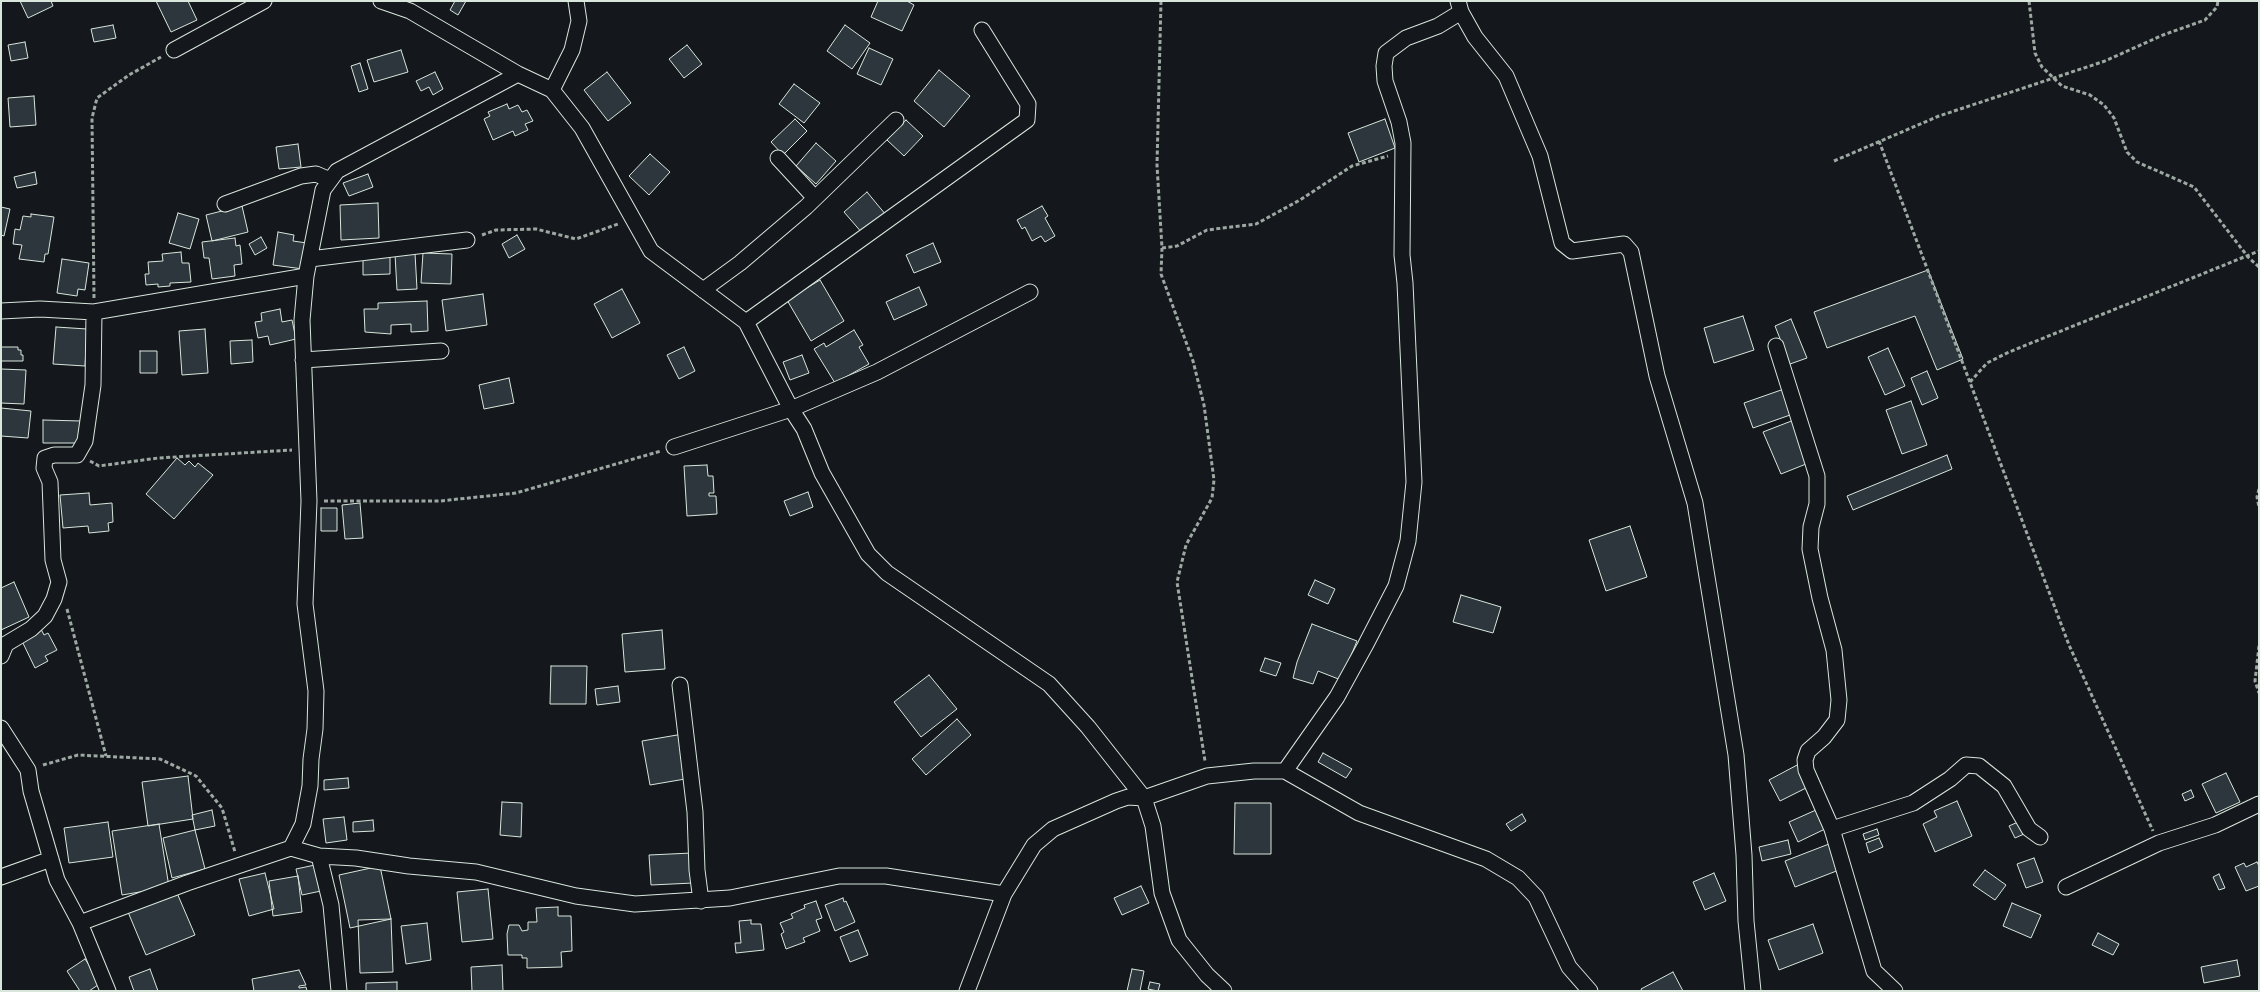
<!DOCTYPE html>
<style>
body{margin:0}
#map{position:relative;width:2260px;height:992px;overflow:hidden;background:#14181c;font-family:Quicksand,sans-serif}
canvas{display:block}
.frame{position:absolute;inset:0;border:2px solid #d8e6dc;pointer-events:none}
</style>
<div id="map">
<canvas width="2260" height="992"></canvas>
<div class="frame"></div>
</div>
<script>
const context = document.querySelector('canvas').getContext('2d');
context.lineJoin = 'round';
function paint(path, color) { context.fillStyle = color; context.fill(path, 'evenodd'); }
const poly = rows => new Path2D(rows.map(r => 'M' + r).join(''));
function trace(path, color, width, dash) { context.strokeStyle = color; context.lineWidth = width; context.lineCap = dash ? 'butt' : 'round'; context.setLineDash(dash || []); context.stroke(path); }
const building = poly([
 [20,1,51,1,53,6,28,18,20,1],
 [156,1,188,1,197,20,171,32,156,1],
 [455,1,466,1,458,15,450,10,455,1],
 [878,1,907,1,914,5,902,31,871,17,878,1],
 [113,25,116,38,94,42,91,29,113,25],
 [845,25,870,43,852,69,827,51,845,25],
 [25,42,28,58,11,61,8,45,25,42],
 [687,45,702,64,684,78,669,59,687,45],
 [869,48,893,59,881,85,857,74,869,48],
 [401,50,408,72,374,82,367,60,401,50],
 [360,63,368,89,359,92,351,66,360,63],
 [939,70,970,96,944,127,914,101,939,70],
 [435,72,443,89,433,95,429,87,421,91,416,81,435,72],
 [607,72,631,103,608,121,584,90,607,72],
 [794,84,820,103,804,123,779,104,794,84],
 [34,96,36,125,10,127,8,98,34,96],
 [507,104,509,109,518,105,522,112,527,110,533,121,525,124,528,130,515,136,513,131,493,140,484,119,490,116,488,112,507,104],
 [795,119,807,131,783,155,771,142,795,119],
 [1385,119,1395,148,1359,162,1348,133,1385,119],
 [906,120,923,136,904,156,887,140,906,120],
 [816,143,836,161,816,184,796,166,816,143],
 [298,144,301,167,279,169,276,147,298,144],
 [650,154,670,172,649,195,629,176,650,154],
 [35,172,37,184,17,188,14,177,35,172],
 [368,174,373,187,349,196,343,183,368,174],
 [867,192,886,215,863,234,844,212,867,192],
 [378,203,379,238,341,240,340,205,378,203],
 [242,206,248,232,212,241,206,215,242,206],
 [1042,206,1048,216,1045,218,1055,236,1045,242,1041,236,1032,241,1025,227,1022,229,1017,220,1042,206],
 [1,207,10,209,4,236,1,235,1,207],
 [178,213,199,219,190,249,169,243,178,213],
 [31,214,54,217,48,254,45,254,44,262,19,259,22,245,13,244,15,229,20,230,23,216,31,217,31,214],
 [278,232,294,235,293,241,307,243,303,269,273,265,278,232],
 [517,235,525,249,509,258,502,244,517,235],
 [261,237,267,248,255,255,249,244,261,237],
 [235,238,236,246,240,245,242,264,234,265,235,276,212,279,209,258,204,258,202,242,235,238],
 [933,243,941,262,914,273,906,255,933,243],
 [181,252,182,263,189,263,191,282,170,283,170,286,158,287,158,284,146,285,145,274,149,274,148,262,163,261,162,254,181,252],
 [390,253,390,274,363,275,363,254,390,253],
 [415,253,417,289,397,290,395,254,415,253],
 [423,253,452,254,451,284,421,283,423,253],
 [62,259,89,263,85,290,78,289,77,296,57,293,62,259],
 [1928,270,1963,359,1937,370,1915,316,1827,348,1814,312,1928,270],
 [820,280,844,321,811,341,787,300,820,280],
 [919,287,927,305,894,320,886,302,919,287],
 [622,289,640,323,612,338,594,304,622,289],
 [483,294,487,325,446,331,442,300,483,294],
 [427,301,428,331,411,332,411,324,391,325,391,334,365,332,364,309,378,309,378,303,427,301],
 [280,309,282,322,292,320,296,339,270,345,268,336,258,338,255,322,262,321,261,313,280,309],
 [1743,316,1754,350,1714,363,1704,328,1743,316],
 [1791,319,1807,358,1790,364,1775,326,1791,319],
 [56,327,87,329,85,366,53,364,56,327],
 [205,329,208,373,182,375,179,331,205,329],
 [854,330,863,345,859,347,869,364,835,383,814,349,824,343,826,347,854,330],
 [252,340,253,362,231,364,230,341,252,340],
 [1,347,18,347,18,350,21,350,21,355,23,355,23,361,1,361,1,347],
 [684,347,695,371,679,379,667,355,684,347],
 [1888,348,1905,386,1885,395,1868,357,1888,348],
 [140,351,157,351,157,373,140,373,140,351],
 [802,355,809,373,790,380,783,362,802,355],
 [1,369,26,370,24,404,1,403,1,369],
 [1927,371,1938,398,1922,405,1911,378,1927,371],
 [509,378,514,403,484,409,479,385,509,378],
 [1784,389,1793,414,1753,428,1744,403,1784,389],
 [1911,401,1927,445,1902,454,1886,410,1911,401],
 [1,408,31,411,28,438,1,436,1,408],
 [43,420,81,421,81,443,43,443,43,420],
 [1794,420,1811,462,1781,474,1763,432,1794,420],
 [1947,455,1952,469,1853,510,1847,496,1947,455],
 [177,458,185,465,189,461,195,467,198,463,213,475,174,519,146,494,177,458],
 [707,465,708,476,713,476,714,493,709,493,709,496,716,496,717,514,687,516,684,466,707,465],
 [808,492,813,507,790,516,784,501,808,492],
 [89,493,90,505,112,503,113,522,108,523,109,531,89,533,88,526,63,528,60,495,89,493],
 [360,503,363,538,345,539,342,505,360,503],
 [321,508,337,508,337,531,321,531,321,508],
 [1630,526,1647,577,1606,591,1589,540,1630,526],
 [1315,580,1335,589,1328,604,1308,595,1315,580],
 [14,582,29,617,1,630,1,588,14,582],
 [1461,595,1501,607,1493,633,1453,622,1461,595],
 [1312,624,1357,641,1341,680,1318,671,1313,684,1293,678,1297,662,1312,624],
 [41,629,44,635,48,633,57,650,45,656,48,661,35,668,21,639,41,629],
 [662,630,665,669,625,672,622,634,662,630],
 [1265,658,1281,663,1276,676,1260,671,1265,658],
 [551,666,587,666,586,704,550,704,551,666],
 [929,675,957,709,921,737,894,702,929,675],
 [618,686,620,702,597,705,595,689,618,686],
 [957,719,971,735,926,775,912,759,957,719],
 [683,734,691,778,650,785,642,741,683,734],
 [1323,753,1352,769,1346,778,1318,762,1323,753],
 [1799,764,1810,786,1780,801,1769,780,1799,764],
 [2226,773,2240,802,2216,813,2202,784,2226,773],
 [188,776,193,819,148,826,142,782,188,776],
 [348,778,349,788,324,790,324,780,348,778],
 [2191,790,2194,797,2185,801,2182,794,2191,790],
 [1957,801,1972,836,1935,852,1923,824,1937,817,1934,811,1957,801],
 [502,802,522,803,521,837,500,835,502,802],
 [1235,803,1271,803,1271,854,1234,854,1235,803],
 [212,810,215,826,195,830,192,815,212,810],
 [1816,810,1825,829,1798,842,1789,822,1816,810],
 [1522,814,1526,821,1511,831,1506,824,1522,814],
 [344,817,347,840,326,843,323,819,344,817],
 [373,820,374,831,353,832,353,822,373,820],
 [108,822,113,857,69,863,64,828,108,822],
 [2018,822,2024,834,2015,838,2009,826,2018,822],
 [159,824,169,887,122,895,112,831,159,824],
 [1877,829,1879,835,1865,840,1863,834,1877,829],
 [195,830,205,869,172,878,163,838,195,830],
 [1879,838,1883,847,1869,853,1866,843,1879,838],
 [1788,840,1791,854,1762,861,1759,847,1788,840],
 [1829,844,1839,870,1795,887,1785,861,1829,844],
 [692,853,693,883,651,885,649,855,692,853],
 [2034,858,2043,882,2026,888,2017,864,2034,858],
 [2257,862,2259,866,2259,886,2246,891,2235,867,2244,863,2246,867,2257,862],
 [315,865,321,891,302,895,296,869,315,865],
 [380,866,391,919,350,928,339,875,380,866],
 [1985,870,2006,885,1995,900,1973,885,1985,870],
 [265,873,274,909,249,916,239,879,265,873],
 [1714,873,1726,901,1705,910,1693,882,1714,873],
 [2219,874,2225,888,2219,890,2213,877,2219,874],
 [298,876,302,912,273,916,269,881,298,876],
 [1141,886,1149,903,1122,915,1114,898,1141,886],
 [488,889,493,939,462,942,457,892,488,889],
 [177,893,195,935,146,955,128,912,177,893],
 [843,898,844,902,846,901,855,922,835,931,825,905,843,898],
 [816,901,822,918,816,920,820,931,803,938,805,942,786,949,781,934,784,932,780,923,793,918,791,914,805,908,804,905,816,901],
 [2012,903,2041,915,2031,938,2003,926,2012,903],
 [558,907,558,916,571,916,572,951,561,952,562,967,527,968,527,958,522,958,522,955,508,955,507,934,509,925,519,925,522,931,528,930,528,922,537,922,536,908,558,907],
 [391,919,393,972,360,973,358,920,391,919],
 [751,920,751,924,761,924,764,950,736,953,735,943,741,943,739,921,751,920],
 [427,923,431,960,406,964,401,926,427,923],
 [1813,924,1823,953,1779,970,1768,940,1813,924],
 [858,930,868,955,850,962,840,937,858,930],
 [2098,933,2119,944,2113,955,2092,945,2098,933],
 [85,959,101,983,89,991,80,991,67,971,85,959],
 [2237,960,2240,976,2204,983,2201,967,2237,960],
 [502,965,503,991,472,991,471,967,502,965],
 [150,969,158,991,134,991,129,977,150,969],
 [1132,969,1144,971,1140,991,1127,991,1132,969],
 [299,970,306,985,299,986,299,988,306,987,307,991,254,991,252,979,299,970],
 [1673,972,1683,991,1642,991,1641,989,1673,972],
 [397,982,397,991,366,991,366,983,397,982],
 [1150,982,1160,984,1158,991,1148,989,1150,982]
]);
paint(building, '#2c363c');
trace(building, '#d8e6dc', 1);
const minor = poly([
 [381,1,410,11,518,74,552,90,582,128,651,251,746,322,791,409,804,429,822,473,868,554,887,573,1049,684,1088,727,1144,798,1153,826,1162,893,1179,940,1207,975,1224,991],
 [1461,12,1475,37,1506,76,1540,156,1562,243,1572,251,1624,244,1631,252,1657,376,1695,503,1736,755,1744,855,1746,921,1753,991],
 [174,50,264,1],
 [552,90,572,50,579,21,576,1],
 [778,158,814,197],
 [225,204,301,176,316,174,330,180],
 [310,259,467,240],
 [703,290,740,263,806,207,896,120],
 [1,311,40,309,94,312,306,276],
 [746,322,1027,120,1028,104,982,30],
 [1776,346,1817,476,1817,504,1811,527,1810,549,1820,598,1834,650,1839,700,1837,720,1824,737,1808,751,1805,760,1806,770,1832,829,1874,971,1895,991],
 [303,360,441,351],
 [674,447,791,409,877,372,1030,292],
 [1,656,6,644,31,629,45,616,54,599,59,582,53,560,50,482,44,468,45,458,54,455,77,455,85,441,93,385,94,312],
 [680,685,695,812,697,870,701,901],
 [1,728,28,770,31,791,57,880,80,923,108,991],
 [1285,771,1337,697,1365,646,1396,586,1408,541,1414,482,1405,283,1402,255,1403,143,1399,122,1385,81,1384,66,1386,53,1406,38,1438,26,1461,12,1458,1],
 [1832,829,1913,803,1950,779,1966,765,1979,766,2004,786,2029,829,2040,837],
 [291,848,319,856,331,905,339,991],
 [319,856,356,858,409,866,476,872,576,896,635,904,730,898,839,876,886,876,1004,894],
 [1,877,51,859],
 [2066,887,2159,843,2215,825,2259,804],
 [80,923,187,883,291,848,303,824,310,786,311,759,315,729,316,691,305,604,309,501,302,320,306,276,323,190,337,171,518,74],
 [967,991,1004,894,1034,845,1053,829,1116,801,1128,797,1144,798,1207,776,1254,771,1285,771,1359,813,1486,859,1518,878,1536,897,1569,967,1590,991]
]);
trace(minor, '#d8e6dc', 17);
trace(poly([
 [1161,1,1157,165,1162,248,1161,274,1193,361,1204,405,1214,480,1212,498,1186,545,1177,582,1205,761],
 [2029,1,2035,53,2042,67,2062,86,2090,95,2104,105,2114,118,2127,152,2137,162,2194,187,2248,257,2259,267],
 [1879,141,2069,645,2153,831],
 [1834,161,1939,116,2105,61,2163,35,2205,20,2217,7,2218,1],
 [482,235,496,230,536,229,576,239,618,224],
 [1162,248,1177,246,1207,230,1256,224,1300,200,1352,166,1388,156],
 [94,298,92,118,97,98,129,75,161,57],
 [1970,382,1987,363,2009,352,2259,251],
 [90,461,99,466,158,458,292,450],
 [2259,489,2257,497,2259,507],
 [324,501,440,501,516,493,661,451],
 [67,609,106,756],
 [2259,646,2255,681,2259,693],
 [43,765,78,755,160,759,196,776,222,808,235,852]
]), '#9da8a2', 3, [4, 2.5]);
trace(minor, '#14181c', 15);
</script>
